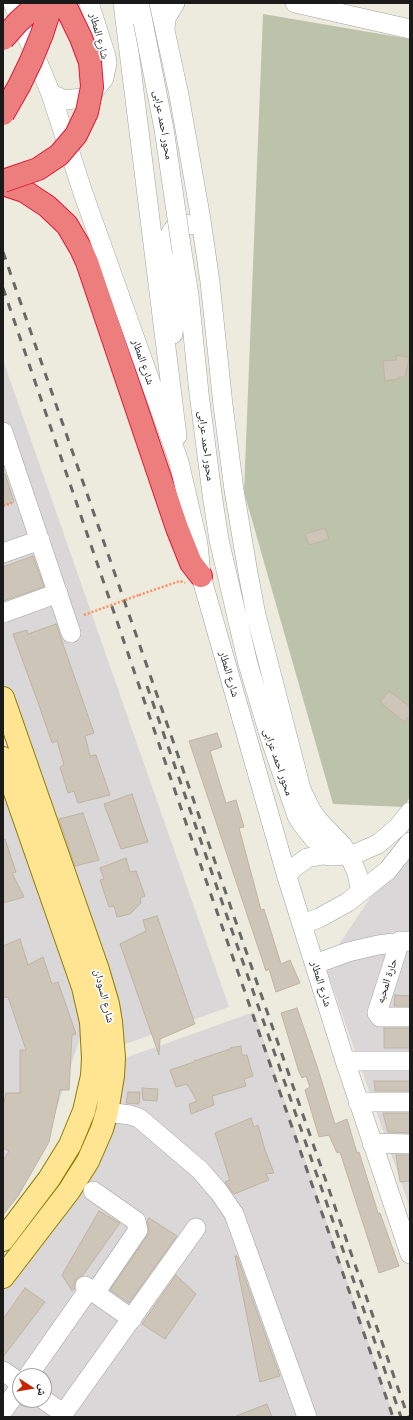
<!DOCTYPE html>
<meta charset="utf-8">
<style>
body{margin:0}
#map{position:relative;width:413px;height:1420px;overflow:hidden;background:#edebde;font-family:Montserrat,"Noto Naskh Arabic",sans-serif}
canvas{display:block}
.frame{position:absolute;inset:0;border:4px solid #1a1a1a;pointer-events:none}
.north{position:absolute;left:12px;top:1368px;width:40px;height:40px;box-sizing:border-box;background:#fff;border:1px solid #a3a3a3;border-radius:50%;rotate:102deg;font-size:11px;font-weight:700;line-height:16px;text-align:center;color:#1a1a1a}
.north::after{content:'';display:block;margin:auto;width:14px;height:18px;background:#c52600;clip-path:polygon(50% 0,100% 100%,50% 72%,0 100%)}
</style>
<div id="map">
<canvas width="413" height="1420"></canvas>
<div class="frame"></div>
<div class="north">ش</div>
</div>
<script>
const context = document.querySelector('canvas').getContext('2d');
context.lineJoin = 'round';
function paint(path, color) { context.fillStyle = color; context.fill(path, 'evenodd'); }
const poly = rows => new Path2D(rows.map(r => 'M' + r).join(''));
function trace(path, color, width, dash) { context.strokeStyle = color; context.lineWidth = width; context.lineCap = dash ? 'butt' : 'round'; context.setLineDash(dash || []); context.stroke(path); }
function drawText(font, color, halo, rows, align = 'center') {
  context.font = font + ' Montserrat,"Noto Naskh Arabic",sans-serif'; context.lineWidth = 3.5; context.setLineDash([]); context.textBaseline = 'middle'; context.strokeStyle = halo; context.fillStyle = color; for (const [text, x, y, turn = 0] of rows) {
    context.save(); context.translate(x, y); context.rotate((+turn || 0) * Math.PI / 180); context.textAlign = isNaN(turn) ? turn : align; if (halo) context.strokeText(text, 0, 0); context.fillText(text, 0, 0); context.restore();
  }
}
paint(poly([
 [3,360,229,1007,123,1045,3,692],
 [3,770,86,1020,50,1129,3,1195],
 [410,839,410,1208,325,965],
 [254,1012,394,1417,3,1417,3,1246,100,1067],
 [20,1376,44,1376,44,1400,20,1400]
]), '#d9d7d7');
paint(poly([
 [263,14,410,39,410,797,404,807,333,804,244,492]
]), '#bdc2aa');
const building = poly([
 [397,355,409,358,405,377,398,377,398,379,385,381,383,361,396,360,397,355],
 [3,474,5,474,14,502,3,505,3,474],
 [325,528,329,539,309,545,305,534,325,528],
 [33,556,44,587,3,601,3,567,33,556],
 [56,624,94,733,85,736,90,756,96,755,110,795,78,803,74,791,68,793,60,767,64,765,57,741,52,743,40,708,13,634,27,630,28,634,56,624],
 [389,691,410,707,410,715,404,722,380,702,389,691],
 [217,733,222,747,210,751,226,803,236,800,244,827,239,828,261,910,264,909,281,964,290,960,300,983,276,992,269,969,266,971,189,741,217,733],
 [132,794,148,842,121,849,104,804,132,794],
 [83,813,99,860,75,866,59,819,83,813],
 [3,839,5,839,16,872,12,873,24,897,3,903,3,839],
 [126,858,130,872,136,871,145,896,140,898,141,903,130,914,117,917,114,906,109,907,100,880,104,879,100,868,126,858],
 [157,916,195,1024,160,1039,159,1055,120,944,146,931,143,920,157,916],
 [20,939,28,965,43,957,52,984,58,982,76,1034,72,1035,69,1090,60,1090,49,1142,18,1196,3,1215,3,1161,9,1151,3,1148,3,1108,6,1093,20,1093,20,1050,26,1050,8,997,3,998,3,946,20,939],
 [395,995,410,996,410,1006,394,1006,395,995],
 [297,1008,317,1066,335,1124,347,1119,357,1153,359,1152,378,1213,380,1213,399,1266,379,1273,340,1152,337,1153,329,1135,319,1137,305,1090,310,1087,306,1076,302,1078,299,1072,281,1013,297,1008],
 [384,1028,410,1028,410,1048,384,1048,384,1028],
 [241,1046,242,1055,247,1055,253,1076,244,1079,246,1086,212,1096,214,1105,191,1114,189,1104,197,1101,187,1084,176,1087,170,1070,194,1062,194,1061,230,1049,230,1048,241,1046],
 [374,1081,410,1081,410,1091,375,1091,374,1081],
 [142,1088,158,1089,157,1101,143,1100,142,1088],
 [128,1092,140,1092,139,1104,126,1103,128,1092],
 [383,1113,410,1113,410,1133,388,1132,383,1113],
 [251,1118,254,1127,258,1125,265,1150,274,1173,266,1174,269,1180,234,1194,225,1182,230,1180,215,1133,251,1118],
 [396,1155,410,1155,410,1181,400,1182,396,1155],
 [99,1211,120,1223,83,1275,76,1279,74,1285,75,1288,72,1291,62,1275,99,1211],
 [149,1218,177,1236,129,1303,110,1290,147,1236,149,1232,147,1221,149,1218],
 [235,1256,237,1256,280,1376,260,1382,235,1256],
 [176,1275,196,1294,165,1339,142,1324,176,1275],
 [25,1288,45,1302,3,1357,3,1319,25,1288],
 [267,1404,272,1417,236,1417,236,1416,267,1404]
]);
paint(building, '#cdc5b8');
trace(building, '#c0b4a0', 1);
const minor = poly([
 [13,3,51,94,83,193,179,462,198,544,201,576,287,877,345,1061,410,1254],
 [123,3,177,436],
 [139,3,143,22],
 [159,3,179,95,201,220,210,282,223,405,234,490,248,573,256,615,301,789,311,810,318,820,342,845,349,855,357,873,361,892],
 [295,3,410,29],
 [165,30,166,18,175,3],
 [51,94,66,100,82,98,95,90,104,78,107,63,106,56,89,3],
 [182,252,189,295,199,393,212,494,219,540,248,664,271,741,297,816,302,824,314,839,330,849,348,854],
 [173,334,175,312,175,296,169,236,174,228,178,225,183,224,190,225],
 [3,432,71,633],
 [3,553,40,540],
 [3,613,58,593],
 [287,877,292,869,307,858,322,855,333,856,355,854,378,844,398,827,410,812],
 [303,924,319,918,348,902,388,870,410,842],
 [400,941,377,1013,380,1017,410,1017],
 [315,964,348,952,378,945,410,941],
 [345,1061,410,1061],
 [358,1102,410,1102],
 [107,1112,130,1115,139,1118,200,1170,219,1192,234,1214,307,1417],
 [372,1143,410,1144],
 [93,1191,136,1221,138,1230,95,1293],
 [85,1286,132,1319],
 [3,1371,20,1383],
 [28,1376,89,1289],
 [44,1400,63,1413],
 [3,1411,20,1387],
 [61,1417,196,1228]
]);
const major = poly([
 [3,698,98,970,108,1004,111,1022,114,1058,113,1076,107,1112,102,1129,88,1161,69,1191,3,1277],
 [3,758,83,987,91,1022,93,1058,92,1076,84,1111,70,1145,49,1179,3,1240]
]);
const highway = poly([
 [3,184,24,191,47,206,67,225,81,249,87,262,177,528,191,563,201,576]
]);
trace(minor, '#a1a1a1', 20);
trace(major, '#917c00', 24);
trace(highway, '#e11635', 24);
trace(poly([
 [3,506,12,503],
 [139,595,180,581,185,583]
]), '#ff8d5e', 2.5, [2, 2]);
trace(minor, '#fff', 19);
trace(major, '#ffe592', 22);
trace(highway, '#ec7f7e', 22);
trace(poly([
 [3,252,408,1417],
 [3,288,185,820,393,1417],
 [147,686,401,1417]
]), '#686868', 3, [8, 8]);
const minorBridge = poly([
 [143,22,164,129,182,252]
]);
const highwayBridge = poly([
 [3,39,18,22,39,3],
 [3,114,19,86,31,61,42,34,52,3],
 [3,181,38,169,59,155,76,135,87,112,92,87,90,62,81,38,64,3]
]);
trace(minorBridge, '#a1a1a1', 20, []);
trace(highwayBridge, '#e11635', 24, []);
trace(poly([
 [84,615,139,595]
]), '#ff8d5e', 2.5, [2, 2]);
trace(minorBridge, '#fff', 19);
trace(highwayBridge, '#ec7f7e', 22);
drawText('11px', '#1a1a1a', '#fff', [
 ["شارع المطار",99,36,75],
 ["محور احمد عرابى",163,125,80],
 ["شارع المطار",143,362,71],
 ["محور احمد عرابى",206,446,83],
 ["شارع المطار",229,674,74],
 ["محور احمد عرابى",278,762,71],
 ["حارة المحبه",387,981,-72],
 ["شارع المطار",321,984,73],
 ["شارع السودان",104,996,76]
]);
</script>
